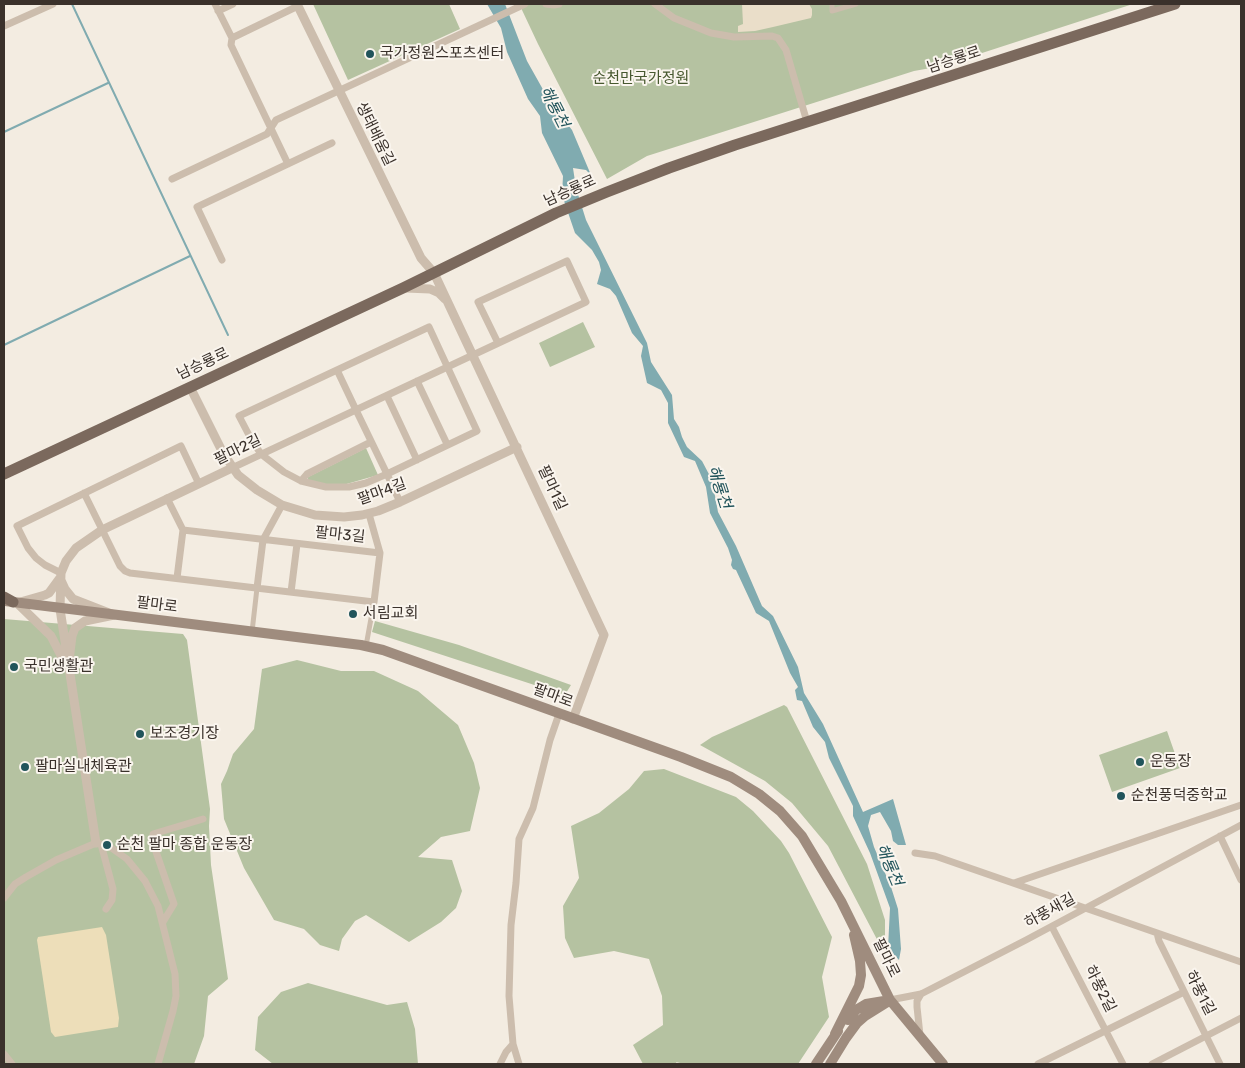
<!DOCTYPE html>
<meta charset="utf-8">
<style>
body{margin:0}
#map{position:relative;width:1245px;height:1068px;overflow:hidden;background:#f3ece1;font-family:Rubik,sans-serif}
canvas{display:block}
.frame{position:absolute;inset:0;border:5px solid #3a312b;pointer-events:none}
</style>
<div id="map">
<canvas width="1245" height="1068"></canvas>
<div class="frame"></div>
</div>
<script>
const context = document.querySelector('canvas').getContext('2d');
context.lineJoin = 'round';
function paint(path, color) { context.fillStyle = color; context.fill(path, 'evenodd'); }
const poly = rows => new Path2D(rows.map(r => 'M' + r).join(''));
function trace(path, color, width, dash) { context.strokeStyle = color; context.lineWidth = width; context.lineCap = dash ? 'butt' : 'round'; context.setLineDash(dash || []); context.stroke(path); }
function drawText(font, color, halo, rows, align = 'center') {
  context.font = font + ' Rubik,"Noto Sans KR",sans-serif'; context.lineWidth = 4; context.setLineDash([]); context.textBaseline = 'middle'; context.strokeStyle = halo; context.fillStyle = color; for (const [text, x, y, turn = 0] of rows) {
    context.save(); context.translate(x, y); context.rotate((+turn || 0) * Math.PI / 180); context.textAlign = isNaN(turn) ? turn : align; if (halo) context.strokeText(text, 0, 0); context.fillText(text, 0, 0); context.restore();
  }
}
paint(poly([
 [313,4,449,4,460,29,348,80],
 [521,4,1133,4,942,66,914,71,647,156,607,179,538,44,522,10],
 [583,322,595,347,550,367,539,343],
 [366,448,378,475,343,485,334,485,308,482,308,477],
 [4,619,183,634,187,640,210,809,209,826,211,865,228,979,208,996,204,1036,194,1064,4,1064],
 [375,621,459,645,571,685,566,693,562,694,372,632],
 [297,660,341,671,374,671,418,691,458,725,474,763,480,788,470,831,441,837,418,857,452,860,462,891,456,908,441,922,409,942,366,915,355,921,342,939,339,951,320,945,304,929,274,920,244,868,224,819,221,784,227,771,233,754,254,729,262,669],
 [784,705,787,707,867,864,885,920,885,938,881,947,828,846,792,803,765,781,700,745,712,737],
 [1167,731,1180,768,1112,792,1099,755],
 [664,769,736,797,753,811,781,841,789,853,832,937,822,977,829,1017,798,1064,684,1064,676,1062,677,1064,643,1064,633,1045,663,1025,662,996,649,959,614,951,574,958,565,938,563,906,579,878,571,826,599,813,629,789,644,771],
 [308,983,387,1005,407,1002,415,1029,418,1064,273,1064,255,1050,258,1017,281,992]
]), '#b5c2a1');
paint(poly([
 [102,927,106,935,119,1018,118,1027,55,1037,51,1032,37,940,38,937]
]), '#eddeb9');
paint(poly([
 [742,4,809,4,812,9,812,15,811,18,773,27,755,31,738,32,738,26,743,24]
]), '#eadec9');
paint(poly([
 [487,4,505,4,527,61,550,102,572,130,591,175,586,170,573,168,576,188,586,220,647,343,651,362,672,395,674,419,679,427,682,437,687,447,702,461,712,480,718,512,736,546,762,606,773,616,798,667,804,693,823,724,863,812,893,799,906,845,898,845,893,841,891,831,880,812,871,815,868,826,874,847,891,887,898,909,901,949,899,960,888,948,890,908,870,853,853,816,853,806,829,758,825,742,813,727,802,701,797,700,795,690,798,687,790,673,769,621,756,613,736,570,733,569,731,565,732,560,728,548,710,513,706,487,695,461,684,457,668,423,668,403,661,390,647,383,641,356,643,346,632,333,616,296,610,289,597,284,601,270,599,262,592,250,575,233,562,195,563,176,542,133,540,116,528,99,507,52,501,28]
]), '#80abb0');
trace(poly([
 [72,4,228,335],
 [4,132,108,83],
 [4,345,190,256]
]), '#80abb0', 2);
trace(poly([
 [832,4,832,11,856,4],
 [252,632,257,588],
 [366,646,374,602]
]), '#ccbdad', 5);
trace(poly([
 [215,4,232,38,231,45,288,164],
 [546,4,554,5,559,4],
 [655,4,674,18,711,33,734,37,772,36,778,38,786,50,807,122],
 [218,11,233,4],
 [4,26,53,4],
 [232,38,298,6],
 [172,179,267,134,276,120,525,4],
 [222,260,197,207,332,143],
 [337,370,239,416,251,439,261,454,284,472,301,481,326,487,349,487,366,483,387,474,477,431,429,327,337,370,356,410,387,474,400,502],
 [417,381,447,444],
 [387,396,417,460],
 [232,468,586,302,567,261,478,302,498,343],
 [301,481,307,474,371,442],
 [84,493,120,566,125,571,130,573,374,602,380,553,369,514],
 [167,498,183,530,177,578],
 [183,530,380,553],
 [61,573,45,565,36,558,28,548,17,526,181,446,199,484],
 [257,588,263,540,282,505],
 [291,592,297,544],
 [1220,836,1241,880],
 [101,844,113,889,112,900,106,909],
 [915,853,935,856,1241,962],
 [1014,883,1241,805],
 [4,898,15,884,26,877,56,860,96,843,110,847,127,859,145,881,158,906,175,974,176,996,173,1011,158,1064],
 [163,922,174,904,153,843,153,834,203,819],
 [1052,927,1123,1064],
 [1157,933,1159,941,1220,1064],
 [890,1000,921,994,1026,940,1241,825],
 [920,1035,917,1007,917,1001,921,994],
 [513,1044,519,1064],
 [4,1054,12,1064],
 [500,1064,506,1052,513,1044,509,996,511,925,516,883,519,839,533,808,550,740,559,714],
 [1038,1064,1184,992],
 [1152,1064,1241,1018]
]), '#ccbdad', 7);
trace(poly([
 [297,4,421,258,434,273,604,635,573,719],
 [406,288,430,289,439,293,445,299],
 [190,387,223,453,238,475,257,490,282,505,315,515,344,517,362,515,378,511,400,502,517,447],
 [60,578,65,589,73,599,114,615,85,621,75,628,72,636,68,669,51,636,17,603,45,595,49,593,60,578],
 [96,843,60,609,61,573,66,561,76,548,102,530,232,468]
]), '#ccbdad', 9);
trace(poly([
 [5,601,361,645,383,650,681,757,731,777,759,794,780,811,802,836,841,901,890,1000,943,1064],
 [848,1020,856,1010,866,1004,890,1000],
 [835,1034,859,986,861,975,860,961,854,935],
 [816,1064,838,1031],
 [830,1064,846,1038,857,1023,865,1016,889,1001]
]), '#9f8c7e', 10);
trace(poly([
 [4,474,403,288,556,213,607,192,669,168,735,145,1175,4],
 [4,597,13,602]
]), '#7b695d', 11);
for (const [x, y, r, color] of [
 [370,54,5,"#21545b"],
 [353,614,5,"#21545b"],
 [14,667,5,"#21545b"],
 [140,734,5,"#21545b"],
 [1140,762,5,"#21545b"],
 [25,767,5,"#21545b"],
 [1121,796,5,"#21545b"],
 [107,845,5,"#21545b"]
]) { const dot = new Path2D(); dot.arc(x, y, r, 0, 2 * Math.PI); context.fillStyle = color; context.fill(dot); trace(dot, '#faf5ee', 2); }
drawText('15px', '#3a312b', '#faf5ee', [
 ["국가정원스포츠센터",380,54],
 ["서림교회",363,614],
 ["국민생활관",24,667],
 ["보조경기장",150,734],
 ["운동장",1150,762],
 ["팔마실내체육관",35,767],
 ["순천풍덕중학교",1131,796],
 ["순천 팔마 종합 운동장",117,845]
], 'left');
drawText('15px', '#3a312b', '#faf5ee', [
 ["남승룡로",954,60,-18],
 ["생태배움길",375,134,64],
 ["남승룡로",570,191,-24],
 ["남승룡로",203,364,-25],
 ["팔마2길",238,450,-26],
 ["팔마1길",552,488,65],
 ["팔마4길",382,492,-20],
 ["팔마3길",340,535,6],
 ["팔마로",157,605,7],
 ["팔마로",553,696,20],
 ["하풍새길",1050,911,-29],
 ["팔마로",886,958,64],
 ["하풍2길",1100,989,63],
 ["하풍1길",1200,993,63]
]);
drawText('15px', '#47582f', '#faf5ee', [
 ["순천만국가정원",641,79]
]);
drawText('italic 16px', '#21545b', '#faf5ee', [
 ["해룡천",554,107,63],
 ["해룡천",719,487,72],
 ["해룡천",889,865,67]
]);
</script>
